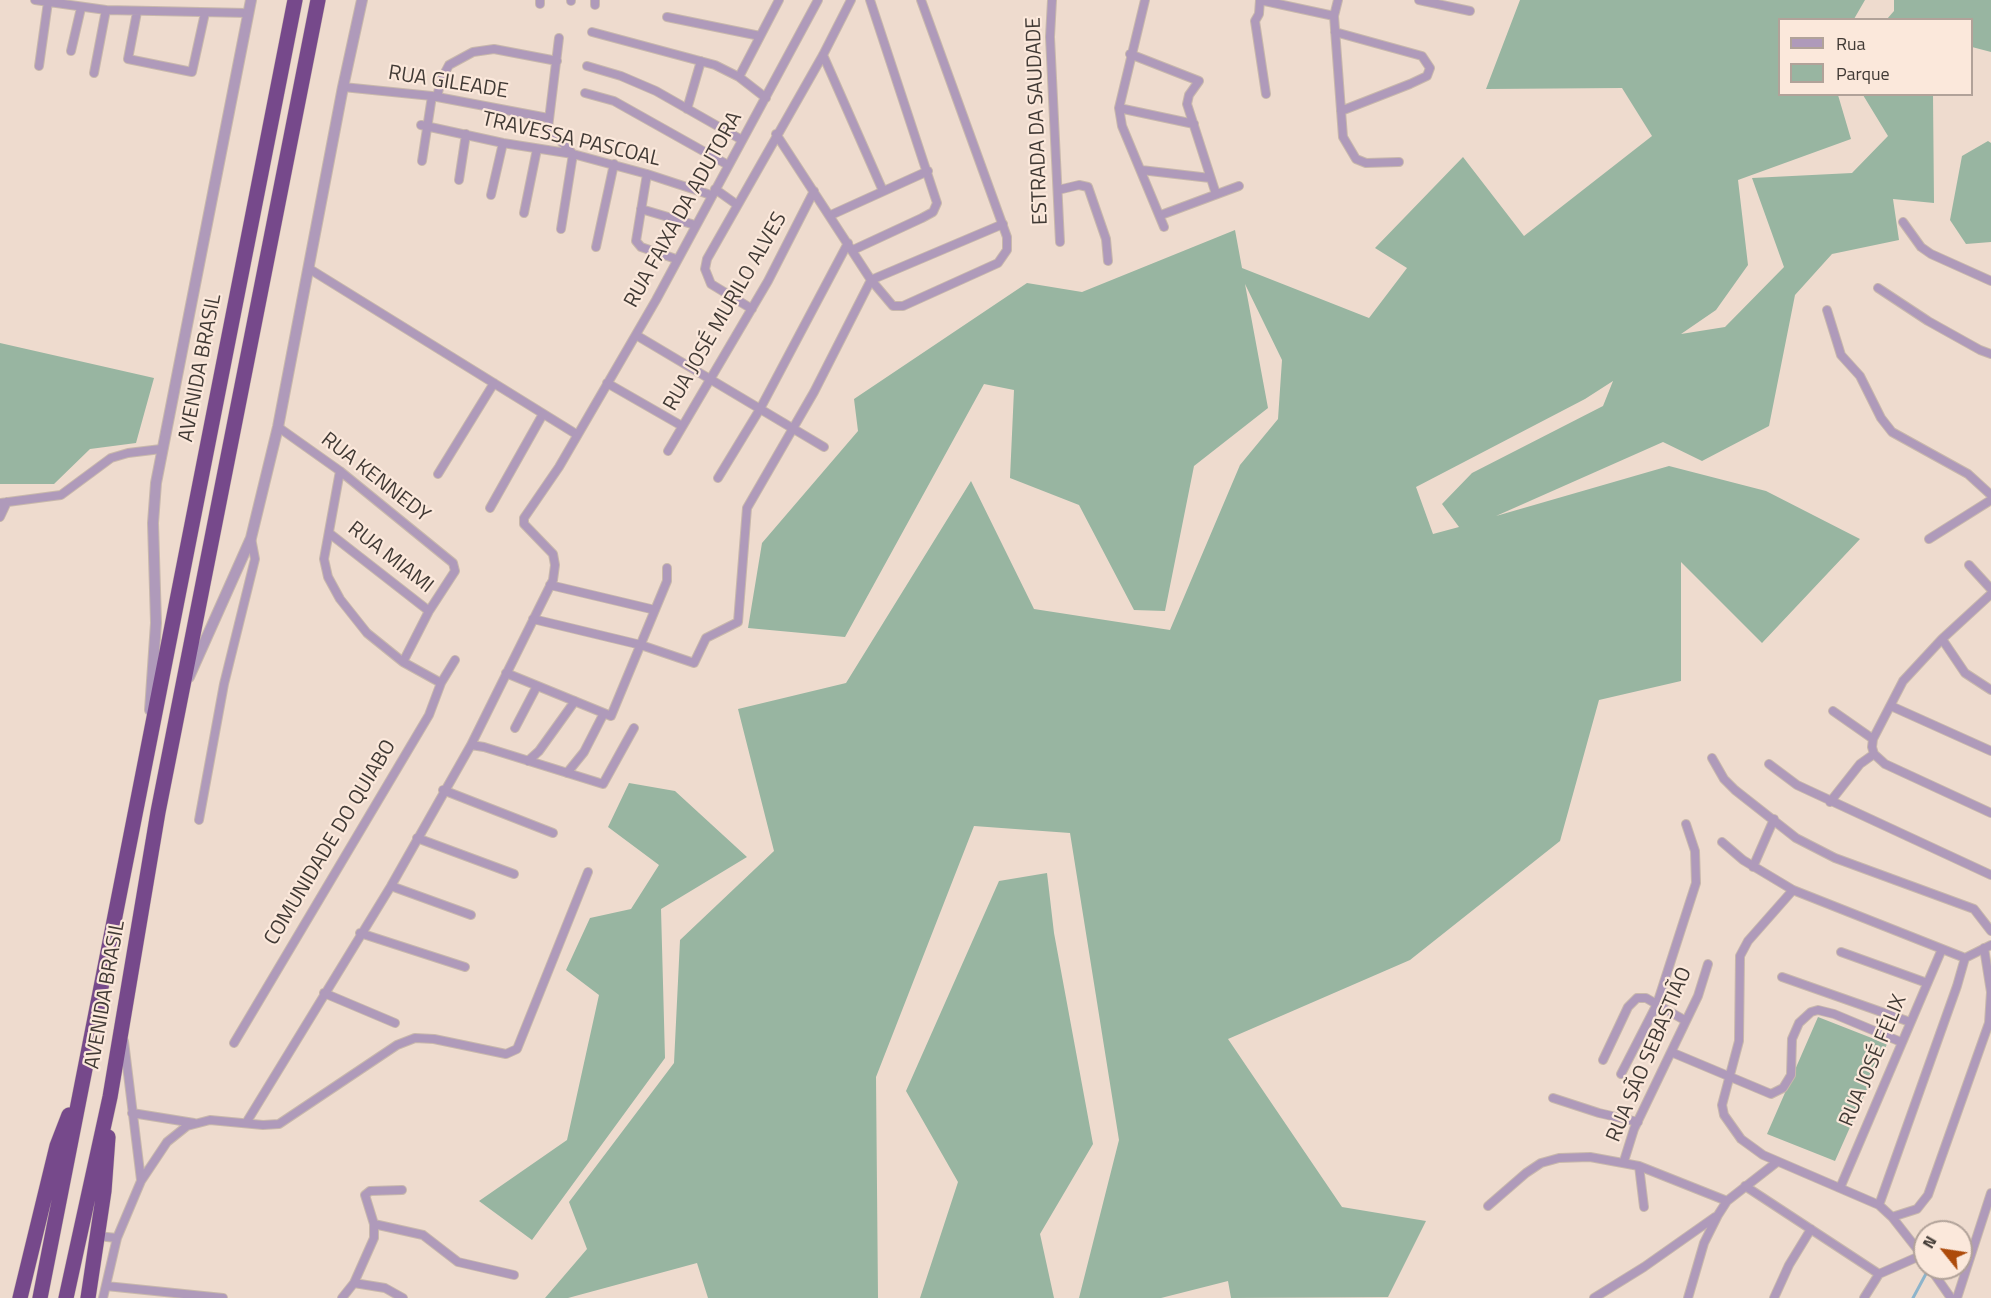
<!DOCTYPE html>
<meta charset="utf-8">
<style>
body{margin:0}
#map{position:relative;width:1991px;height:1298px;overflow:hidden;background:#eedbce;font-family:"Titillium Web",sans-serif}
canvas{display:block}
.legend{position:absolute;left:1778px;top:18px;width:195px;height:78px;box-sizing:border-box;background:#fbe8db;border:2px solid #b1a299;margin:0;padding:8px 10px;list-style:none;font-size:18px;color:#413a35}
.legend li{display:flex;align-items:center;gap:12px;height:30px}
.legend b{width:30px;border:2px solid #b1a299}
.north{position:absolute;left:1913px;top:1220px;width:60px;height:60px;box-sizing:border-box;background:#fbe8db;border:2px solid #b1a299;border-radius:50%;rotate:300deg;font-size:16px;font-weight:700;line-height:24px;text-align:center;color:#413a35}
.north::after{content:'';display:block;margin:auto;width:21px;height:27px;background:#ad4b0b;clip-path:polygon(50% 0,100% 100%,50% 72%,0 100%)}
</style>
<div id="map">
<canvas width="1991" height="1298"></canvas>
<ul class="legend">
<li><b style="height:8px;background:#af9aba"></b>Rua</li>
<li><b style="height:16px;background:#98b5a1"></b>Parque</li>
</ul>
<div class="north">N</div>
</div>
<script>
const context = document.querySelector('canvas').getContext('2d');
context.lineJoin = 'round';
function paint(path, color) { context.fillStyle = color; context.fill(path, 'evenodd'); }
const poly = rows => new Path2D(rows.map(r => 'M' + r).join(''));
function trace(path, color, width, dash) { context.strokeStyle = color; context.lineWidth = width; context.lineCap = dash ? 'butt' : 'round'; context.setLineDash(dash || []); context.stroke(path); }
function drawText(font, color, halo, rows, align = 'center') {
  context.font = font + ' "Titillium Web",sans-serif'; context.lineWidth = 4.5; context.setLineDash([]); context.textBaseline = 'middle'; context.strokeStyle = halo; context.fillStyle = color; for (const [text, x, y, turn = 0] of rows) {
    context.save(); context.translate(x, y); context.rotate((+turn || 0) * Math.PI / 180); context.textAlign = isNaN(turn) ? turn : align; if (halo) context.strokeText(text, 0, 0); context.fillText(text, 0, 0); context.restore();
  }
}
paint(poly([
 [1520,0,1865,0,1854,19,1780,20,1780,94,1838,95,1851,139,1738,180,1748,265,1716,310,1681,334,1725,327,1784,267,1752,178,1852,173,1888,136,1863,95,1933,95,1934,203,1893,199,1899,240,1832,254,1795,295,1769,426,1702,461,1663,442,1496,516,1669,466,1766,491,1860,539,1762,643,1681,562,1681,681,1599,700,1560,841,1410,960,1228,1039,1342,1207,1426,1221,1388,1297,1231,1298,1228,1281,1161,1298,1079,1298,1119,1140,1070,833,974,826,876,1077,878,1298,708,1298,697,1263,568,1298,545,1298,587,1249,569,1202,674,1063,680,940,774,851,738,709,846,683,971,481,1034,609,1170,630,1240,465,1278,419,1282,360,1245,284,1268,408,1194,466,1165,611,1134,610,1079,505,1010,478,1014,390,984,384,845,637,748,628,762,543,858,431,854,399,1027,283,1082,292,1235,230,1242,268,1369,318,1407,268,1375,248,1463,157,1524,236,1652,136,1622,88,1486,89],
 [1613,381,1603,406,1472,473,1442,504,1459,527,1433,534,1416,487,1585,399],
 [1894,0,1991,0,1991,52,1972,47,1972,20,1887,19,1894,11],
 [1988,141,1991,143,1991,242,1966,244,1950,220,1962,156],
 [0,343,154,378,136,443,90,449,54,484,0,484],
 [629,783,675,791,747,857,661,909,665,1058,532,1240,479,1201,567,1140,599,995,566,970,590,918,631,909,659,865,608,827],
 [1047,873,1054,933,1093,1144,1040,1234,1054,1298,920,1298,958,1182,906,1091,999,881],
 [1818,1017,1887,1044,1835,1161,1767,1134]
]), '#98b5a1');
trace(poly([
 [1913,1298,1928,1270]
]), '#8db4cb', 3);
const minor = poly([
 [35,0,106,10,248,13],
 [540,0,540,4],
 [1052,0,1050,37,1060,242],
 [1145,0,1119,108,1122,126,1164,227],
 [1260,0,1259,14,1255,21,1266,94],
 [1260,0,1334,16],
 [1338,0,1334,16,1343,137,1356,159,1366,163,1399,162],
 [1419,0,1470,11],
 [571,1,571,0],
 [595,5,595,0],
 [137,12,128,59,192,72,205,13],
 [667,17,760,36],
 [592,32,715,65,739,77,766,98],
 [1335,32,1422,56,1430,68,1427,76,1410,84,1341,111],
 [559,38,548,128,573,154,561,229],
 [71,51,81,8],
 [1130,54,1199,81,1189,95,1187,104,1216,194],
 [823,55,883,191],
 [39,66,48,2],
 [587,66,621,76,656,91,742,140],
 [94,73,106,10],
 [739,77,779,0],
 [343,87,432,96,548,118],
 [585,93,614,101,728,165],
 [437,97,441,80,449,65,473,52,494,49,557,61],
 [1119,108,1194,124],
 [687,109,701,61],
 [421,125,503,143,573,154,647,174,711,195],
 [776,134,871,280,893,306,903,306,998,263,1007,250,1007,237,921,0],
 [422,161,432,96],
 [1141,170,1210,178],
 [647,174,636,241,641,247,676,259],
 [459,180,466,134],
 [715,189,736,204],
 [1058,190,1079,185,1088,187,1106,239,1108,261],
 [491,195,503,143],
 [641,209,695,225],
 [524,213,537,149],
 [831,215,928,171],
 [1161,215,1239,186],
 [1903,222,1921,247,1931,254,1991,281],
 [596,247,614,164],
 [853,250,922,218,933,212,937,203,870,0],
 [308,268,576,434],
 [1878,288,1928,321,1980,350,1991,354],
 [752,309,711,284,705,269,707,259,823,55,851,0],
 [1827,310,1841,355,1860,376,1881,418,1892,432,1968,474,1991,495],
 [636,335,824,447],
 [607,383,682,426],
 [278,427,340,471,453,563,455,571,429,611,403,662,441,683],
 [668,451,768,281,814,191],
 [340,471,324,559,328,577,340,599,367,633,403,662],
 [438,474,494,383],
 [718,478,760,409,848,243],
 [0,503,61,495,111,458,128,453,161,449],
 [490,508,543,414],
 [0,517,7,502],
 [329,533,429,611],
 [1929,539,1991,500],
 [1969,565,1991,589],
 [550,585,655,610],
 [1991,594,1942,639,1903,681,1873,739,1872,747,1874,754,1885,764,1991,813],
 [533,619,641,645,694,663,706,638,738,622,747,508,814,392,871,280,1003,224],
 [1942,639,1965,673,1991,690],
 [506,673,611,716,667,581,667,568],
 [1891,706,1991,751],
 [1833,711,1873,739],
 [515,728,537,686],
 [471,745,553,580,555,565,553,554,524,524,524,518,559,467,656,300,818,0],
 [1712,758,1724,779,1735,790,1796,838,1835,858,1974,909,1991,931],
 [528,761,539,751,575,701],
 [1769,764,1797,785,1991,875],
 [567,773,584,752,604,713],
 [443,790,553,833],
 [1830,802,1860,764,1874,754],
 [199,820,224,684,255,559,251,538],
 [417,838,514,874],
 [1722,842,1743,860,1793,890,1965,958],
 [1753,867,1774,819],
 [391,886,471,915],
 [1793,890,1748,941,1740,956,1739,1041,1722,1105,1724,1115,1741,1139,1763,1155,1879,1205,1892,1217,1925,1259],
 [360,933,465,967],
 [1841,952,1927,983],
 [1965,958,1991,945],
 [1782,977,1910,1022],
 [324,993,395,1023],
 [124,1041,141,1180],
 [234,1043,429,715,441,683,455,660],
 [1671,1052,1771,1094,1783,1088,1791,1075,1792,1039,1799,1023,1811,1012,1818,1010,1834,1014,1901,1042],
 [1603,1060,1628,1007,1637,998,1646,998,1686,1021],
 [1621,1074,1657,1004,1696,883,1695,851,1686,824],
 [1553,1098,1599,1113,1638,1122],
 [132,1113,194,1123],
 [246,1123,391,886,471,745,484,747,603,784,634,728],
 [1624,1161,1634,1129,1698,996,1708,964],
 [1639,1166,1644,1207],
 [1745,1186,1879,1274],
 [1840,1188,1942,949],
 [1879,1205,1957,986,1965,958],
 [1488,1206,1526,1173,1541,1163,1559,1158,1590,1157,1639,1166,1727,1201],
 [1892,1217,1917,1209,1928,1195,1989,1023,1991,992,1984,948],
 [374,1224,423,1235,458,1262,514,1275],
 [97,1236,117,1238],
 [1930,1268,1951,1298],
 [354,1283,385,1288,403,1298],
 [106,1286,223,1298],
 [103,1298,117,1238,141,1181,167,1142,187,1126,210,1120,263,1125,279,1124,397,1045,415,1038,434,1039,506,1054,517,1049,588,872],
 [342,1298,354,1283,374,1238,374,1224,365,1195,370,1191,402,1190],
 [1594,1298,1644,1267,1715,1217],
 [1688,1298,1704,1243,1718,1215,1727,1201,1777,1162],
 [1774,1298,1789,1265,1811,1229],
 [1864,1298,1879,1274,1922,1255],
 [1957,1298,1991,1193]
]);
const tertiary = poly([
 [189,677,251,538,278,427,343,87,362,0],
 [150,710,156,623,153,523,156,483,251,0]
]);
const motorway = poly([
 [20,1298,57,1146,69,1115],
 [40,1298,295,0],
 [66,1298,110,1097,158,812,318,0],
 [88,1298,104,1191,108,1137]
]);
trace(minor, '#c8b8ac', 10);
trace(tertiary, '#c8b8ac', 12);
trace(motorway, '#c8b8ac', 16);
trace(minor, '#af9aba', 8);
trace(tertiary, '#af9aba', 10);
trace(motorway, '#76498b', 15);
drawText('21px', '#413a35', '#fbe8db', [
 ["RUA GILEADE",448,83,9],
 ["ESTRADA DA SAUDADE",1038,121,-92],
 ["TRAVESSA PASCOAL",571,140,13],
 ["RUA FAIXA DA ADUTORA",684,210,-61],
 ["RUA JOSÉ MURILO ALVES",726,312,-60],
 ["AVENIDA BRASIL",201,368,-79],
 ["RUA KENNEDY",375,478,38],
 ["RUA MIAMI",390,558,38],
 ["COMUNIDADE DO QUIABO",331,843,-59],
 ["AVENIDA BRASIL",106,995,-80],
 ["RUA SÃO SEBASTIÃO",1650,1055,-67],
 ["RUA JOSÉ FÉLIX",1874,1061,-67]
]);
</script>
